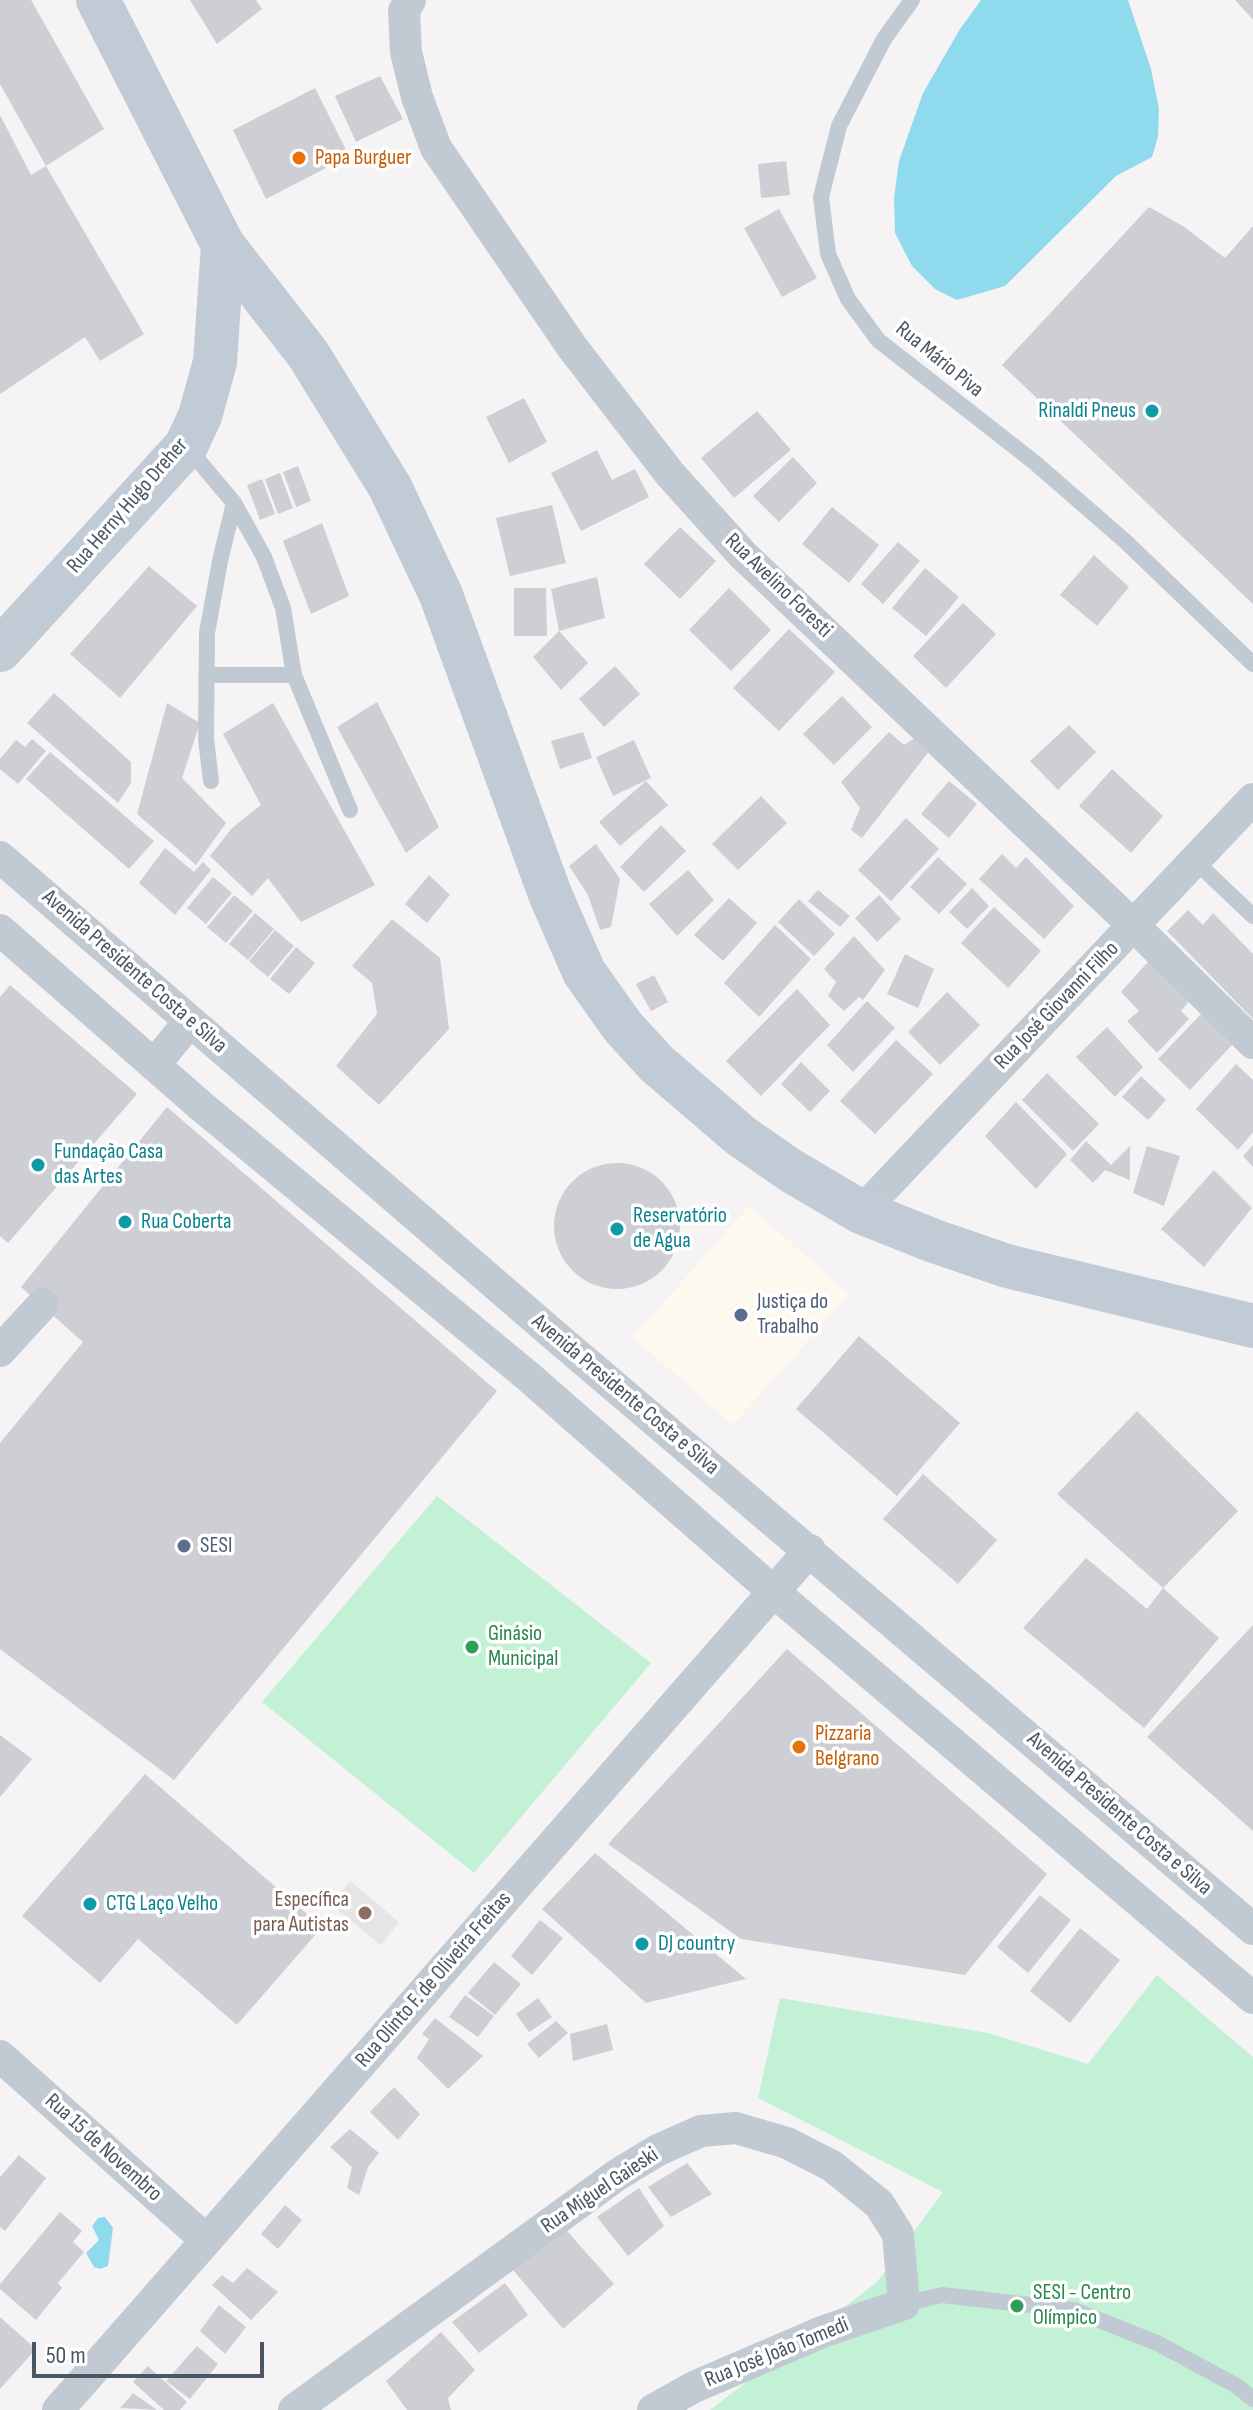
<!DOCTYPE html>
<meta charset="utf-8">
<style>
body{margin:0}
#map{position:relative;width:1253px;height:2410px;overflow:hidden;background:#f5f3f3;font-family:"Sofia Sans Condensed",sans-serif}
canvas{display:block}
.scale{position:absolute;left:32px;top:2342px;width:232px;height:36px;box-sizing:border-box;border:4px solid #4a5661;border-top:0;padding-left:10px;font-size:24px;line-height:28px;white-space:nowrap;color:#4a5661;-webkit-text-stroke:6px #fff;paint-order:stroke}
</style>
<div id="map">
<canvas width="1253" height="2410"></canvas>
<div class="scale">50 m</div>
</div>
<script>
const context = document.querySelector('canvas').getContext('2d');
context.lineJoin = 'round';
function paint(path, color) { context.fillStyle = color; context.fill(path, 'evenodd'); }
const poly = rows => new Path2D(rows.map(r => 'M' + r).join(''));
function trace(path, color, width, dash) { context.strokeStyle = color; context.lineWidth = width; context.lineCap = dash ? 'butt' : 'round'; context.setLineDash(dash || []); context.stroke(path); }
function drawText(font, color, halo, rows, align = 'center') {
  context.font = font + ' "Sofia Sans Condensed",sans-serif'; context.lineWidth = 7; context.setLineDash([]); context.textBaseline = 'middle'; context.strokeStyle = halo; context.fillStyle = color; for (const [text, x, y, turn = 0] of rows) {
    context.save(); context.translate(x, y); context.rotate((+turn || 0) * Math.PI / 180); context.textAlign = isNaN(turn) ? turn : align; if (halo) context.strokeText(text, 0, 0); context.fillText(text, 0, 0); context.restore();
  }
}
paint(poly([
 [749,1206,849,1294,733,1425,633,1337]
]), '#fdf9ef');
paint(poly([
 [350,1881,399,1922,381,1945,331,1905]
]), '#e6e4e5');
paint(poly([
 [437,1496,651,1663,474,1873,262,1702],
 [1157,1975,1253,2057,1253,2410,710,2410,877,2282,943,2192,758,2098,780,1998,988,2033,1088,2064]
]), '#c3f1d5');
paint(poly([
 [981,0,1128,0,1151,69,1159,109,1158,137,1152,157,1116,176,1005,286,957,300,935,289,912,266,895,233,894,198,899,161,923,93,960,29],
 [105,2217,113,2228,108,2266,100,2269,94,2267,86,2253,99,2240,92,2226,98,2218]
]), '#90daee');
paint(poly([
 [0,0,31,0,104,129,46,166,144,334,100,361,85,337,0,394,0,115,31,175,46,166,0,84],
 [190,0,256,0,262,9,217,44],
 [1235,0,1253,0,1253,20,1248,14],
 [380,76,403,119,356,142,335,96],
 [315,88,349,156,266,199,233,130],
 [786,161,790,195,761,198,758,164],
 [1149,207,1183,226,1225,258,1253,226,1253,604,1002,365],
 [779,209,817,278,782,297,744,228],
 [524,398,547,442,509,463,486,417],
 [757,411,791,450,734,498,701,458],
 [597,450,612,480,635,469,649,497,581,531,551,473],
 [793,457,817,483,779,522,753,496],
 [298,466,311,501,296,507,283,472],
 [280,473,293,508,278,514,265,479],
 [262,479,275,514,260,520,247,485],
 [552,505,566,563,510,576,496,518],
 [832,507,879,545,849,583,802,544],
 [322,523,349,596,311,614,283,541],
 [680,527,716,561,680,599,644,564],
 [898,542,920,561,883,604,861,584],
 [1094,555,1129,587,1097,626,1060,595],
 [149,566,197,606,120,698,70,654],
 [925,568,959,597,926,636,892,608],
 [597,577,605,618,559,631,551,589],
 [514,588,546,588,547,636,514,636],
 [729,588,771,630,731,671,689,630],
 [963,603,996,634,946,688,913,656],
 [789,629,835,672,779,731,733,688],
 [559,631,588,663,561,690,533,657],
 [615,666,640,694,604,727,579,699],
 [54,693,131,762,131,783,118,803,27,723],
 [842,696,872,727,834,765,803,734],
 [377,702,439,827,406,853,337,727],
 [167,703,200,723,182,778,226,823,196,865,137,814],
 [273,703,375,885,301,922,268,878,252,896,210,856,232,828,261,805,223,734],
 [1069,725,1096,752,1058,790,1030,761],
 [583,732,592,758,560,769,551,741],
 [889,732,904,745,918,736,930,750,862,838,851,830,860,808,841,782],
 [32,739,46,751,18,784,0,769,0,759,16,740,25,747],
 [634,740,651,778,613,796,596,757],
 [50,752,154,841,129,869,26,779],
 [1112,769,1163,816,1131,853,1079,806],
 [646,781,668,805,620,846,599,822],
 [949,781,977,804,949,838,921,814],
 [761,796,787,823,738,870,712,844],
 [906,818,939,849,891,901,858,870],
 [661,825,686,851,644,892,620,867],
 [596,844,620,879,611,927,600,930,588,895,569,866],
 [165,848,194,872,203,862,211,870,175,915,139,883],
 [1002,854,1016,868,1026,857,1074,906,1044,939,979,879],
 [938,857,967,884,939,914,910,887],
 [688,870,714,900,677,936,649,904],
 [429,875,450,895,427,923,405,904],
 [213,877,232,893,206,924,187,908],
 [972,888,989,906,967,929,949,912],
 [818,890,850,916,840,927,808,901],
 [234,895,253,911,226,943,207,927],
 [879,895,901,919,877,942,855,918],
 [729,898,757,923,723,961,694,935],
 [799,899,835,934,814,956,778,922],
 [994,907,1041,951,1008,988,961,943],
 [1188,910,1203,925,1213,913,1253,954,1253,1019,1167,931],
 [255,913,274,929,248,960,229,944],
 [392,919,440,958,449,1029,379,1105,336,1066,377,1014,372,983,352,966],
 [775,925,811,959,759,1017,724,983],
 [275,930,294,946,268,977,249,961],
 [854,936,885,970,863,1000,859,997,844,1011,828,996,836,982,824,969],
 [296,947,315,963,289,994,270,979],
 [905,954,934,969,918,1008,887,994],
 [1154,955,1194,995,1181,1011,1189,1019,1157,1053,1127,1021,1139,1011,1121,992],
 [654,975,668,1002,651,1011,636,984],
 [10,985,137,1094,8,1243,0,1236,0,997],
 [797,989,830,1025,761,1096,726,1061],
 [947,992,980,1025,940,1065,908,1032],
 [867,1001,895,1028,853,1072,827,1045],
 [1202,1013,1232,1045,1190,1090,1158,1059],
 [1107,1027,1143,1067,1115,1097,1076,1057],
 [896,1040,933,1074,875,1134,840,1101],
 [801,1062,830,1091,810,1112,781,1084],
 [1236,1064,1253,1080,1253,1132,1238,1150,1196,1109],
 [1047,1073,1099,1124,1073,1151,1022,1100],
 [1141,1076,1166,1100,1148,1120,1122,1097],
 [1016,1102,1067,1154,1036,1189,985,1136],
 [167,1107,497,1391,174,1780,0,1649,0,1443,83,1342,21,1287],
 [1086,1141,1111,1165,1130,1146,1130,1180,1105,1170,1093,1183,1070,1160],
 [1253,1145,1253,1167,1243,1156],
 [1147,1146,1180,1156,1164,1206,1133,1193],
 '554 1226a63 63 0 1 1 126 0a63 63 0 1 1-126 0Z',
 [1214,1170,1252,1208,1204,1267,1161,1229],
 [859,1336,960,1423,897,1496,796,1409],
 [1137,1411,1238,1511,1163,1588,1057,1494],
 [923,1474,997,1540,958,1584,883,1519],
 [1086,1558,1147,1609,1163,1588,1219,1638,1144,1728,1023,1628],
 [1253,1625,1253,1831,1147,1737],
 [787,1649,1047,1874,965,1975,741,1939,608,1844],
 [0,1735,32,1759,0,1797],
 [145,1774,322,1927,237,2025,138,1939,100,1983,22,1916],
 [595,1853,746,1979,646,2003,542,1909],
 [1040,1895,1071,1920,1028,1973,997,1947],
 [540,1920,563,1938,532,1975,511,1956],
 [1080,1928,1120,1960,1070,2023,1030,1991],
 [494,1962,521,1984,495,2015,468,1993],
 [465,1995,494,2016,478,2037,449,2017],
 [538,1998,552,2017,529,2032,516,2014],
 [435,2018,483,2056,448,2089,417,2058,429,2039,422,2034],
 [556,2021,568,2033,539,2058,527,2044],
 [607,2024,613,2050,573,2061,570,2034],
 [394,2087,420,2114,398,2140,370,2112],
 [350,2129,379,2153,368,2167,359,2195,347,2188,352,2167,330,2147],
 [19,2155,46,2178,5,2231,0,2227,0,2177],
 [687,2163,712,2194,671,2217,648,2187],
 [639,2188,664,2226,628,2256,597,2217],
 [285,2205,302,2220,278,2249,261,2234],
 [60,2212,82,2231,73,2242,84,2252,58,2283,62,2288,36,2320,0,2289,0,2284],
 [567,2231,614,2284,563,2329,513,2270],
 [247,2268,278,2292,251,2320,212,2285,222,2275,233,2283],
 [505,2283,528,2315,479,2353,452,2322],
 [219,2305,246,2327,225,2354,200,2331],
 [0,2317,36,2349,0,2389],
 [441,2332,475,2370,448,2398,451,2410,407,2410,386,2381],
 [197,2346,218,2364,190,2399,166,2381],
 [148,2366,187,2402,180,2410,164,2410,133,2382],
 [133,2393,157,2410,120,2408]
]), '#cdcfd5');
trace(poly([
 [912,0,884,39,839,126,821,197,828,254,848,299,878,340,1034,462,1125,541,1253,664],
 [187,447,234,503,264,557,283,608,294,675,350,810],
 [206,675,294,675],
 [211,781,206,739,207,633,220,561,234,503],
 [1195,861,1253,916],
 [904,2304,942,2295,1074,2310,1157,2343,1237,2386,1253,2399]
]), '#c1cad2', 16);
trace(poly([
 [410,0,404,11,406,52,417,97,436,148,572,347,670,474,743,555,1134,926,1253,1043],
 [0,857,561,1341,1253,1929],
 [0,930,201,1106,530,1378,775,1593,1253,1998],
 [154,1065,190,1021],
 [861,1212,1253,799],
 [0,1351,43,1304],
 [0,2056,206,2240],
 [58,2410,810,1550],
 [294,2410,617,2175,658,2150,701,2131,736,2128,787,2143,832,2166,879,2204,898,2234,904,2304,822,2332,694,2387,653,2410]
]), '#c1cad2', 32);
trace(poly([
 [98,0,223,245,308,354,390,487,441,595,550,894,584,972,623,1027,657,1064,741,1136,790,1170,861,1212,934,1241,1007,1266,1253,1326],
 [0,650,186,446,200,416,215,362,223,245]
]), '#c1cbd6', 44);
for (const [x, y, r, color] of [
 [299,158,8,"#e8710a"],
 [1152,411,8,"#0f9aa8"],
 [38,1165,8,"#0f9aa8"],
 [125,1222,8,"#0f9aa8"],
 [617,1229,8,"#0f9aa8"],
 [741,1315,8,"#5c6f8a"],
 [184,1546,8,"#5c6f8a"],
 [472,1647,8,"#2e9e5b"],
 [799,1747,8,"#e8710a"],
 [90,1904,8,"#0f9aa8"],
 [365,1913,8,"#8d6e63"],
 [642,1944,8,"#0f9aa8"],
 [1017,2306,8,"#2e9e5b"]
]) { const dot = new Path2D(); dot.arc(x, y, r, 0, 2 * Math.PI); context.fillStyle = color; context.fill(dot); trace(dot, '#fff', 3); }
drawText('22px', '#c56008', '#fff', [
 ["Papa Burguer",315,158],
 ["Pizzaria",815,1734],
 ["Belgrano",815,1759]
], 'left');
drawText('22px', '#4a5661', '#fff', [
 ["Rua Mário Piva",939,360,39],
 ["Rua Herny Hugo Dreher",128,506,-49],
 ["Rua Avelino Foresti",778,586,44],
 ["Avenida Presidente Costa e Silva",134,972,41],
 ["Rua José Giovanni Filho",1057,1006,-46],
 ["Avenida Presidente Costa e Silva",625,1395,40],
 ["Avenida Presidente Costa e Silva",1119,1814,41],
 ["Rua Olinto F. de Oliveira Freitas",434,1980,-49],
 ["Rua 15 de Novembro",103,2148,42],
 ["Rua Miguel Gaieski",600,2191,-34],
 ["Rua José João Tomedi",777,2353,-22]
]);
drawText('22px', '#0d838f', '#fff', [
 ["Rinaldi Pneus",1136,411,"right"],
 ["Fundação Casa",54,1152],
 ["das Artes",54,1177],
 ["Reservatório",633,1216],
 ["de Agua",633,1241],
 ["Rua Coberta",141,1222],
 ["CTG Laço Velho",106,1904],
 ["DJ country",658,1944]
], 'left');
drawText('22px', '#4e5e75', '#fff', [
 ["Justiça do",757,1302],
 ["Trabalho",757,1327],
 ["SESI",200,1546]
], 'left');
drawText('22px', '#27864d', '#fff', [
 ["Ginásio",488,1634],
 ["Municipal",488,1659],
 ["SESI - Centro",1033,2293],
 ["Olímpico",1033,2318]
], 'left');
drawText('22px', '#785e54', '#fff', [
 ["Específica",349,1900],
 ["para Autistas",349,1925]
], 'right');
</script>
